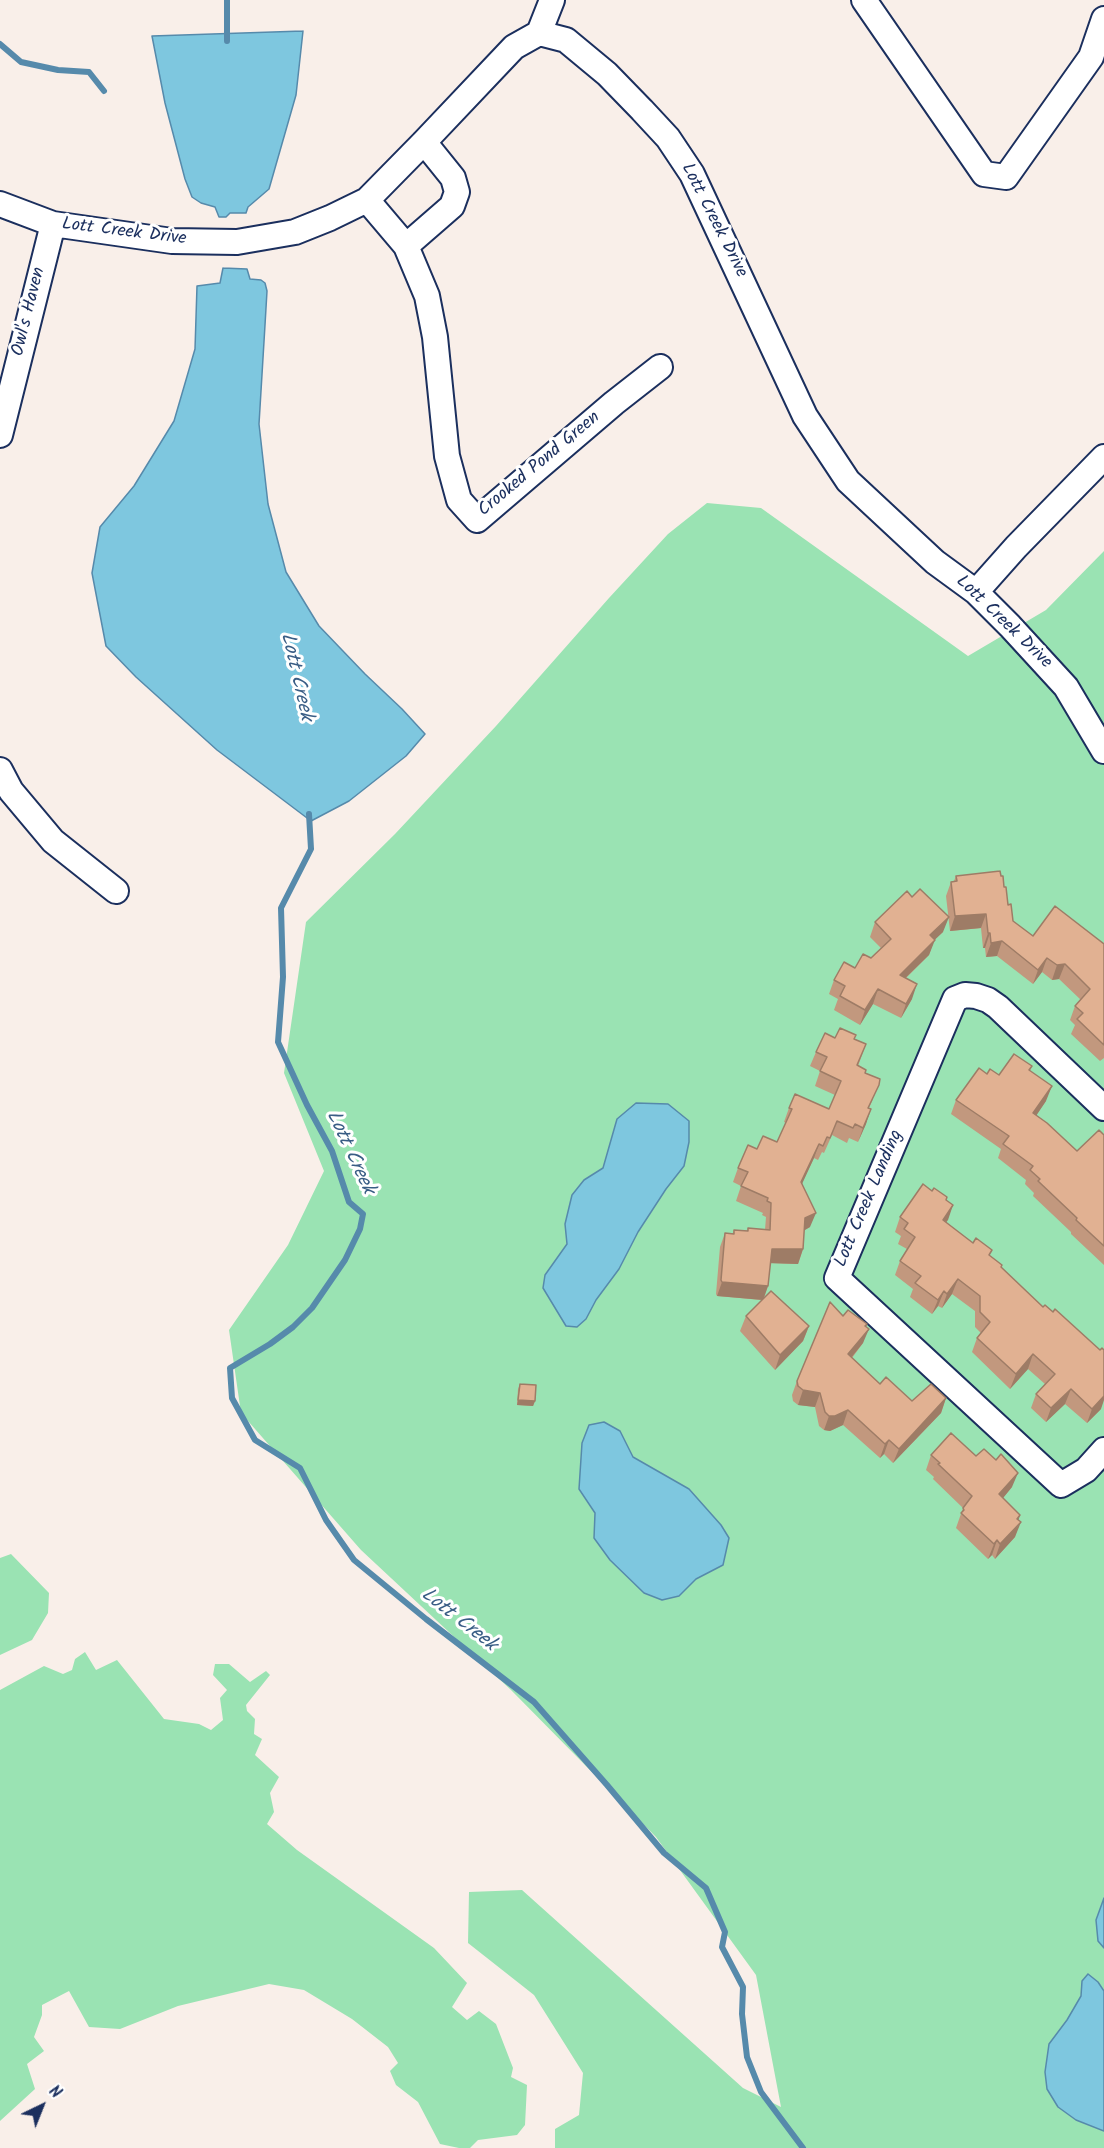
<!DOCTYPE html>
<style>
body{margin:0}
#map{position:relative;width:1104px;height:2148px;overflow:hidden;background:#f9efe9;font-family:Kalam,sans-serif}
canvas{display:block}
.north{position:absolute;left:12px;top:2076px;width:60px;height:60px;-webkit-text-stroke:4px #fff;paint-order:stroke;rotate:43deg;font-size:16px;font-weight:700;line-height:24px;text-align:center;color:#1b2f5e}
.north::after{content:'';display:block;margin:auto;width:21px;height:27px;background:#1b2f5e;clip-path:polygon(50% 0,100% 100%,50% 72%,0 100%)}
</style>
<div id="map">
<canvas width="1104" height="2148"></canvas>
<div class="north">N</div>
</div>
<script>
const context = document.querySelector('canvas').getContext('2d');
context.lineJoin = 'round';
function paint(path, color) { context.fillStyle = color; context.fill(path, 'evenodd'); }
const poly = rows => new Path2D(rows.map(r => 'M' + r).join(''));
function trace(path, color, width, dash) { context.strokeStyle = color; context.lineWidth = width; context.lineCap = dash ? 'butt' : 'round'; context.setLineDash(dash || []); context.stroke(path); }
function drawText(font, color, halo, rows, align = 'center') {
  context.font = font + ' Kalam,sans-serif'; context.lineWidth = 6; context.setLineDash([]); context.textBaseline = 'middle'; context.strokeStyle = halo; context.fillStyle = color; for (const [text, x, y, turn = 0] of rows) {
    context.save(); context.translate(x, y); context.rotate((+turn || 0) * Math.PI / 180); context.textAlign = isNaN(turn) ? turn : align; if (halo) context.strokeText(text, 0, 0); context.fillText(text, 0, 0); context.restore();
  }
}
paint(poly([
 [707,503,761,508,968,656,1046,610,1104,551,1104,2148,555,2148,555,2129,579,2115,583,2073,534,1995,468,1943,469,1892,522,1890,743,2088,781,2107,756,1975,656,1837,511,1690,361,1550,241,1413,229,1330,288,1245,324,1171,284,1073,306,922,395,834,496,726,609,598,668,534],
 [11,1554,49,1593,48,1613,32,1640,0,1655,0,1558],
 [85,1652,96,1670,117,1660,164,1719,199,1724,211,1730,223,1720,220,1698,227,1690,213,1675,215,1664,229,1664,250,1682,266,1671,270,1675,246,1705,247,1711,255,1719,254,1734,262,1739,255,1755,279,1777,270,1793,274,1812,267,1824,297,1850,434,1948,467,1983,452,2007,467,2020,479,2011,496,2024,513,2068,511,2077,527,2085,525,2125,517,2135,478,2140,470,2148,459,2148,440,2144,418,2102,396,2085,390,2071,398,2063,388,2047,352,2019,304,1990,269,1984,178,2006,120,2029,89,2027,69,1991,42,2005,42,2015,34,2037,44,2051,27,2064,35,2089,0,2121,0,1690,44,1666,63,1674,72,1670,75,1659]
]), '#9ae3b3');
const water = poly([
 [303,31,296,95,269,189,248,207,246,213,230,213,226,217,219,217,215,207,201,203,192,197,185,179,165,103,152,36,303,31],
 [223,268,247,269,250,279,261,280,265,283,267,291,265,325,259,424,268,504,286,572,319,626,365,674,402,709,425,734,406,756,349,801,311,821,217,750,136,677,106,646,92,573,100,527,134,486,174,421,195,349,197,286,220,283,223,268],
 [636,1103,668,1104,689,1121,689,1142,684,1166,666,1189,638,1232,619,1269,596,1300,586,1319,577,1327,566,1326,543,1288,545,1275,567,1244,565,1224,572,1195,584,1180,603,1168,617,1119,636,1103],
 [604,1422,620,1431,633,1457,689,1489,721,1525,729,1538,723,1565,696,1579,679,1596,662,1600,644,1593,610,1560,594,1538,595,1513,579,1489,582,1443,589,1425,604,1422],
 [1104,1898,1104,1948,1098,1941,1096,1920,1104,1898],
 [1088,1974,1098,1982,1104,1991,1104,2131,1076,2120,1058,2107,1047,2089,1045,2072,1049,2044,1067,2020,1081,1996,1082,1981,1088,1974]
]);
paint(water, '#7ec7df');
trace(water, '#568aab', 1.5);
trace(poly([
 [227,41,227,0],
 [0,44,21,62,58,70,89,72,104,91],
 [309,814,311,849,281,908,283,977,278,1042,307,1105,332,1151,349,1202,363,1214,360,1229,345,1260,312,1308,293,1327,270,1344,230,1368,232,1398,255,1440,300,1468,326,1520,354,1560,426,1619,534,1702,607,1785,664,1853,706,1888,725,1932,722,1947,743,1987,742,2014,747,2057,761,2092,803,2148]
]), '#568aab', 6);
const minor = poly([
 [864,0,984,174,1006,177,1091,57,1104,19],
 [539,33,552,0],
 [367,200,406,246,427,296,435,337,447,456,459,500,477,520,614,403,660,367],
 [0,204,53,224,172,241,237,242,295,232,330,218,367,200,424,142,514,47,539,33,566,40,607,74,642,110,668,138,692,174,805,416,848,481,935,562,976,592,1010,626,1066,687,1104,751],
 [406,246,452,206,457,192,453,178,424,142],
 [0,435,53,224],
 [976,592,1016,547,1104,457],
 [0,770,11,791,53,841,116,891],
 [1104,1108,998,1007,988,1000,976,996,965,995,955,999,837,1278,1061,1485,1086,1470,1104,1450]
]);
trace(minor, '#1b2f5e', 28);
trace(minor, '#fff', 24);
paint(poly([
 [956,876,1001,876,1013,921,1033,936,1104,944,1104,1058,1100,1061,1071,1034,1075,1025,1070,1020,1075,1006,1081,1000,1059,979,1052,980,1042,972,1033,984,997,956,986,957,985,948,983,948,981,928,950,931,946,896,951,882,954,881],
 [875,922,943,932,934,940,929,955,906,978,912,999,901,1018,873,1004,860,1025,834,1010,838,999,829,994,834,980,871,958,881,948,870,937],
 [835,1038,855,1039,866,1044,858,1066,865,1073,873,1099,869,1108,866,1124,858,1142,849,1138,847,1143,832,1135,824,1153,822,1152,818,1160,814,1158,802,1183,810,1227,804,1230,803,1249,798,1264,770,1263,768,1286,764,1298,809,1326,803,1341,775,1370,740,1331,746,1316,762,1300,717,1296,716,1294,720,1247,725,1233,733,1233,734,1230,747,1231,748,1228,765,1230,766,1217,762,1215,763,1213,736,1201,741,1186,733,1182,738,1168,757,1149,777,1142,786,1123,784,1122,789,1108,829,1109,835,1095,815,1086,820,1071,810,1066,816,1052],
 [1032,1066,1030,1071,1046,1101,1036,1115,1077,1151,1104,1135,1104,1265,1071,1234,1071,1232,1033,1196,1034,1193,1025,1184,1026,1180,998,1158,1001,1149,951,1114,956,1100,987,1074,999,1075],
 [932,1191,953,1205,946,1222,990,1256,1001,1267,1101,1409,1087,1423,1065,1404,1046,1422,1031,1408,1036,1394,1045,1384,1028,1369,1010,1389,972,1352,977,1338,981,1333,975,1327,975,1311,952,1294,942,1308,938,1306,932,1314,910,1297,913,1289,895,1275,900,1261,907,1249,898,1244,901,1236,895,1232,900,1217],
 [843,1316,867,1324,863,1343,852,1358,880,1384,912,1401,946,1398,941,1413,893,1463,884,1454,880,1458,843,1425,830,1431,824,1430,819,1426,815,1407,798,1405,793,1401,792,1395,797,1381],
 [520,1384,535,1401,533,1406,517,1405,518,1389],
 [931,1455,976,1456,1012,1487,1003,1498,1018,1520,1015,1537,995,1559,992,1555,988,1559,956,1528,963,1508,933,1479,934,1477,926,1470]
]), '#c2987e');
paint(poly([
 [986,914,981,928,950,931,955,916],
 [949,917,943,932,924,950,930,935],
 [988,933,990,933,985,948,983,948],
 [935,940,929,955,894,989,900,975],
 [1002,941,997,956,986,957,991,943],
 [1047,958,1042,972,1033,984,1038,970],
 [1065,964,1059,979,1052,980,1057,965],
 [917,984,912,999,901,1018,906,1004],
 [878,989,873,1004,860,1025,865,1010],
 [1052,1086,1046,1101,1028,1128,1033,1113],
 [871,1109,866,1124,858,1142,863,1128],
 [819,1144,814,1158,796,1197,801,1182],
 [953,1205,948,1220,937,1234,943,1220],
 [816,1213,810,1227,800,1233,805,1218],
 [772,1249,803,1249,798,1264,766,1263],
 [958,1279,952,1294,942,1308,947,1294],
 [722,1282,768,1286,763,1300,717,1296],
 [944,1291,938,1306,932,1314,938,1300],
 [867,1324,862,1337,869,1329,863,1343,842,1369,848,1354],
 [809,1326,803,1341,775,1370,780,1355],
 [1033,1354,1028,1369,1010,1389,1016,1374],
 [1071,1389,1065,1404,1046,1422,1051,1408],
 [803,1390,820,1393,815,1407,798,1405],
 [1104,1391,1104,1400,1101,1409,1087,1423,1092,1409],
 [946,1398,941,1413,893,1463,899,1449],
 [518,1400,535,1401,533,1406,517,1405],
 [848,1410,843,1425,830,1431,824,1430,829,1416],
 [889,1440,884,1454,880,1458,885,1444],
 [1018,1473,1012,1487,994,1509,999,1494],
 [1020,1515,1016,1528,1021,1522,1015,1537,995,1559,1000,1544],
 [997,1540,992,1555,988,1559,994,1544]
]), '#9e7c66');
const building = poly([
 [1000,871,1001,876,1003,876,1004,887,1006,887,1008,905,1011,904,1013,921,1033,936,1055,906,1104,944,1104,1045,1077,1019,1083,1013,1075,1006,1090,989,1065,964,1057,965,1047,958,1038,970,1002,941,991,943,990,933,988,933,986,914,955,916,951,882,957,881,956,876,1000,871],
 [920,889,949,917,930,935,935,940,900,975,917,984,906,1004,878,989,865,1010,840,996,845,986,834,980,844,962,855,968,863,954,871,958,891,939,875,922,907,891,912,897,920,889],
 [840,1028,856,1035,854,1039,866,1044,857,1065,866,1070,865,1073,880,1079,879,1085,868,1108,871,1109,863,1128,855,1124,853,1128,837,1121,830,1138,827,1137,823,1146,819,1144,801,1182,816,1213,805,1218,803,1249,772,1249,768,1286,722,1282,721,1280,725,1233,734,1234,734,1230,748,1231,748,1228,770,1230,771,1203,767,1201,768,1198,741,1186,748,1172,738,1168,748,1145,757,1149,763,1136,777,1142,792,1109,789,1108,795,1094,829,1109,841,1081,820,1071,827,1057,816,1052,825,1033,835,1038,840,1028],
 [1014,1054,1032,1066,1029,1070,1052,1086,1033,1113,1047,1123,1077,1151,1099,1130,1104,1135,1104,1246,1076,1220,1077,1218,1038,1181,1040,1179,1030,1170,1033,1166,1003,1144,1009,1136,956,1100,979,1068,987,1074,990,1069,999,1075,1014,1054],
 [923,1184,932,1191,934,1188,947,1197,946,1200,953,1205,943,1220,973,1243,976,1238,992,1250,989,1255,1002,1265,1001,1267,1043,1307,1045,1305,1053,1312,1055,1309,1100,1350,1102,1348,1104,1350,1104,1396,1092,1409,1071,1389,1051,1408,1036,1394,1055,1374,1033,1354,1016,1374,977,1338,990,1322,980,1312,980,1296,958,1279,947,1294,944,1291,938,1300,915,1283,921,1276,900,1261,915,1237,904,1229,908,1223,900,1217,923,1184],
 [771,1291,809,1326,780,1355,746,1316,771,1291],
 [830,1302,843,1316,848,1310,867,1324,865,1326,869,1329,848,1354,880,1384,886,1377,912,1401,931,1384,946,1398,899,1449,889,1440,885,1444,848,1410,835,1416,829,1416,825,1412,820,1393,803,1390,798,1386,797,1381,830,1302],
 [520,1384,536,1385,535,1401,518,1400,520,1384],
 [951,1433,976,1456,984,1449,996,1460,1001,1454,1018,1473,999,1494,1020,1515,1017,1519,1021,1522,1000,1544,997,1540,994,1544,961,1513,964,1510,963,1508,972,1496,938,1464,940,1463,931,1455,951,1433]
]);
paint(building, '#e1b192');
trace(building, '#9e7c66', 1.5);
drawText('18px', '#1b2f5e', '#fff', [
 ["Lott Creek Drive",713,221,63],
 ["Lott Creek Drive",124,233,7],
 ["Owl's Haven",30,312,-76],
 ["Crooked Pond Green",540,465,-40],
 ["Lott Creek Drive",1003,623,44],
 ["Lott Creek Landing",870,1199,-67]
]);
drawText('italic 20px', '#395d85', '#fff', [
 ["Lott Creek",295,677,77],
 ["Lott Creek",349,1153,65],
 ["Lott Creek",458,1621,38]
]);
</script>
